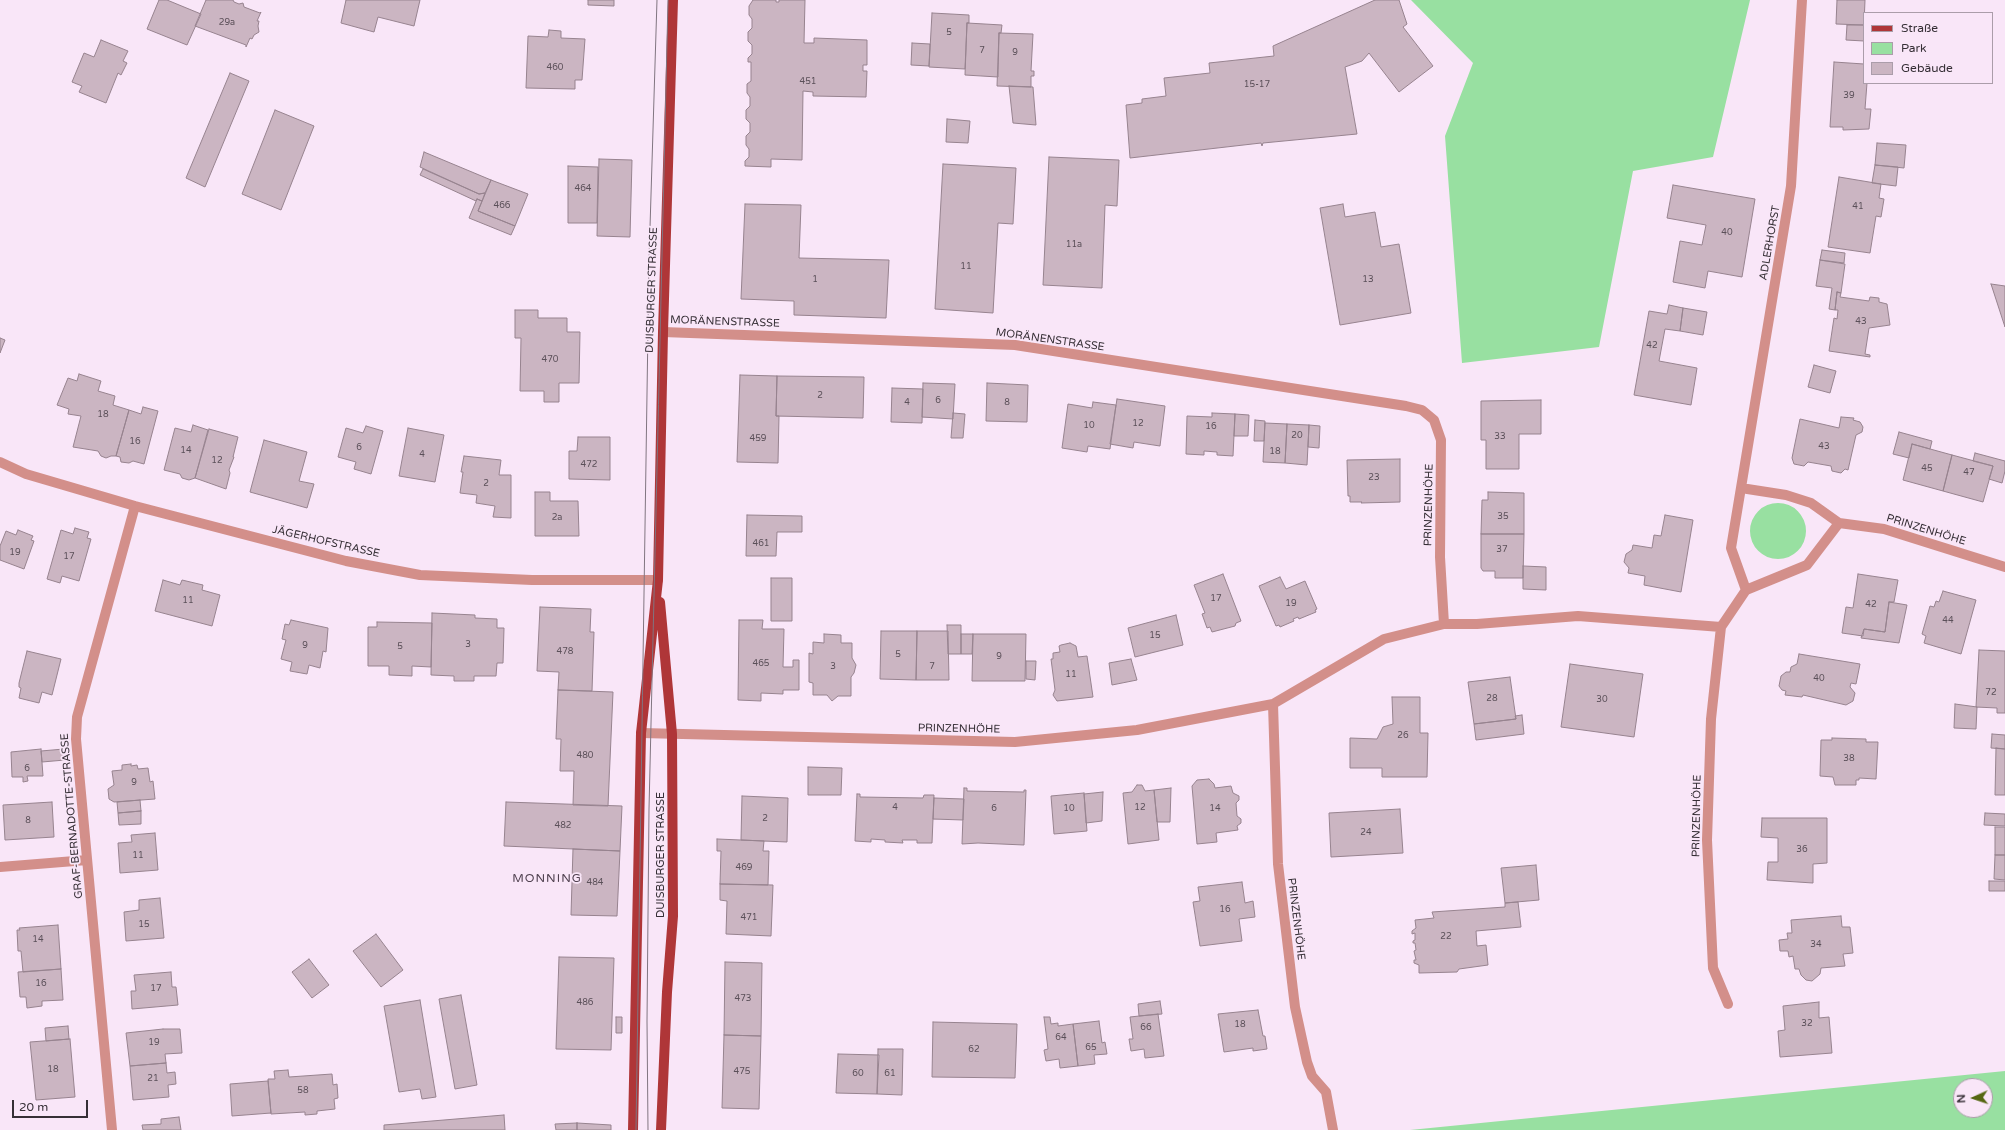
<!DOCTYPE html>
<meta charset="utf-8">
<style>
body{margin:0}
#map{position:relative;width:2005px;height:1130px;overflow:hidden;background:#f9e6f8;font-family:"Varela Round",sans-serif}
canvas{display:block}
.legend{position:absolute;left:1863px;top:12px;width:130px;height:72px;box-sizing:border-box;background:#f9e6f8;border:1px solid #ab9daa;margin:0;padding:5px 7px;list-style:none;font-size:12px;color:#362f36}
.legend li{display:flex;align-items:center;gap:8px;height:20px}
.legend b{width:20px;border:1px solid #ab9daa}
.north{position:absolute;left:1953px;top:1078px;width:40px;height:40px;box-sizing:border-box;background:#f9e6f8;border:1px solid #ab9daa;border-radius:50%;rotate:267deg;font-size:11px;font-weight:700;line-height:16px;text-align:center;color:#362f36}
.north::after{content:'';display:block;margin:auto;width:14px;height:18px;background:#556712;clip-path:polygon(50% 0,100% 100%,50% 72%,0 100%)}
.scale{position:absolute;left:12px;top:1100px;width:76px;height:18px;box-sizing:border-box;border:2px solid #362f36;border-top:0;padding-left:5px;font-size:12px;line-height:14px;white-space:nowrap;color:#362f36;-webkit-text-stroke:3px #f9e6f8;paint-order:stroke}
</style>
<div id="map">
<canvas width="2005" height="1130"></canvas>
<ul class="legend">
<li><b style="height:5px;background:#af3638"></b>Straße</li>
<li><b style="height:11px;background:#98e0a1"></b>Park</li>
<li><b style="height:11px;background:#cbb5c2"></b>Gebäude</li>
</ul>
<div class="north">N</div>
<div class="scale">20 m</div>
</div>
<script>
const context = document.querySelector('canvas').getContext('2d');
context.lineJoin = 'round';
function paint(path, color) { context.fillStyle = color; context.fill(path, 'evenodd'); }
const poly = rows => new Path2D(rows.map(r => 'M' + r).join(''));
function trace(path, color, width, dash) { context.strokeStyle = color; context.lineWidth = width; context.lineCap = dash ? 'butt' : 'round'; context.setLineDash(dash || []); context.stroke(path); }
function drawText(font, color, halo, rows, align = 'center') {
  context.font = font + ' "Varela Round",sans-serif'; context.lineWidth = 3.5; context.setLineDash([]); context.textBaseline = 'middle'; context.strokeStyle = halo; context.fillStyle = color; for (const [text, x, y, turn = 0] of rows) {
    context.save(); context.translate(x, y); context.rotate((+turn || 0) * Math.PI / 180); context.textAlign = isNaN(turn) ? turn : align; if (halo) context.strokeText(text, 0, 0); context.fillText(text, 0, 0); context.restore();
  }
}
paint(poly([
 [1411,0,1750,0,1713,157,1633,171,1599,347,1462,363,1445,136,1473,63],
 '1750 531a28 28 0 1 1 56 0a28 28 0 1 1-56 0Z',
 [2005,1071,2005,1130,1410,1130],
 [1961,1086,1985,1086,1985,1110,1961,1110]
]), '#98e0a1');
const building = poly([
 [159,0,167,0,201,14,187,45,147,29,159,0],
 [206,0,233,0,234,2,239,4,243,3,244,7,260,13,261,12,257,21,259,21,258,26,259,32,254,35,252,39,250,38,246,47,246,45,195,26,206,0],
 [346,0,420,0,414,26,378,17,374,32,341,23,346,0],
 [588,0,614,0,614,6,588,5,588,0],
 [753,0,776,0,776,2,779,2,779,0,805,0,804,43,814,43,814,38,867,40,867,65,863,65,863,71,867,71,866,97,813,96,813,92,803,91,802,160,771,159,771,167,745,166,745,161,749,157,749,149,746,145,746,136,750,132,750,123,746,119,746,110,750,106,750,97,747,93,747,84,751,81,751,62,748,62,748,58,752,54,752,45,748,41,748,32,752,28,752,19,749,15,749,6,753,0],
 [1375,0,1399,0,1407,24,1403,27,1433,66,1399,92,1369,53,1362,61,1345,67,1357,134,1263,143,1262,146,1261,143,1130,158,1126,105,1142,103,1142,99,1166,96,1164,78,1210,73,1209,63,1274,56,1273,46,1375,0],
 [1837,0,1865,0,1864,25,1836,24,1837,0],
 [932,13,969,15,969,23,967,23,965,69,929,67,932,13],
 [967,23,1002,25,1001,33,999,33,998,77,965,75,967,23],
 [1847,25,1864,25,1864,41,1846,40,1847,25],
 [549,30,561,31,561,38,585,39,582,80,575,80,575,89,526,88,528,36,548,37,549,30],
 [999,33,1033,34,1031,71,1034,71,1034,76,1031,76,1031,87,997,86,999,33],
 [101,40,128,51,123,61,127,63,121,75,118,73,106,103,79,92,82,86,72,82,84,53,94,57,101,40],
 [912,43,930,44,929,66,911,65,912,43],
 [1834,62,1864,64,1864,83,1867,83,1865,109,1871,109,1869,129,1843,130,1843,127,1830,127,1834,62],
 [230,73,249,81,205,187,186,178,230,73],
 [1009,86,1033,87,1036,125,1013,123,1009,86],
 [275,110,314,126,281,210,242,194,275,110],
 [947,119,970,121,968,143,946,142,947,119],
 [1877,143,1906,145,1904,168,1875,165,1877,143],
 [424,152,491,180,485,193,479,194,420,167,424,152],
 [1049,157,1119,160,1117,206,1105,205,1102,288,1043,285,1049,157],
 [599,159,632,160,630,237,597,236,599,159],
 [943,164,1016,168,1013,224,998,223,993,313,935,309,943,164],
 [1875,165,1898,167,1896,186,1872,183,1875,165],
 [568,166,598,167,597,223,568,223,568,166],
 [423,169,479,194,485,193,482,201,477,199,476,201,420,175,423,169],
 [1839,177,1881,184,1879,198,1884,199,1881,217,1876,216,1870,253,1828,247,1839,177],
 [491,180,528,194,515,226,478,211,491,180],
 [1673,185,1755,199,1742,277,1708,271,1705,288,1673,282,1680,241,1702,245,1706,225,1667,218,1673,185],
 [477,199,482,201,478,211,515,226,511,235,469,218,477,199],
 [745,204,801,205,799,258,889,260,886,318,794,315,794,301,741,299,745,204],
 [1343,204,1345,217,1375,212,1381,247,1399,244,1411,313,1340,325,1320,208,1343,204],
 [1822,250,1845,253,1844,263,1820,260,1822,250],
 [1820,260,1845,264,1841,293,1837,292,1835,310,1829,309,1832,288,1816,286,1820,260],
 [1991,284,2005,286,2005,327,1991,284],
 [1837,292,1841,293,1840,297,1869,301,1870,297,1879,298,1879,302,1887,304,1890,325,1869,328,1865,354,1870,355,1870,357,1829,351,1834,318,1837,319,1838,310,1835,310,1837,292],
 [1669,305,1683,308,1680,331,1665,329,1659,361,1697,368,1691,405,1634,395,1649,311,1667,314,1669,305],
 [1683,308,1707,312,1703,335,1680,331,1683,308],
 [515,310,538,310,538,318,567,318,567,332,580,332,579,383,559,383,559,402,544,402,544,391,520,391,521,338,515,338,515,310],
 [0,338,5,340,0,353,0,338],
 [1814,365,1836,371,1830,393,1808,387,1814,365],
 [79,374,101,381,98,391,115,396,113,405,129,410,116,456,111,456,106,458,101,456,98,451,73,447,81,416,68,414,69,409,57,405,68,378,77,381,79,374],
 [740,375,777,376,776,416,779,416,778,463,737,462,740,375],
 [777,376,864,377,863,418,776,416,777,376],
 [923,383,955,384,953,419,922,417,923,383],
 [987,383,1028,385,1027,422,986,421,987,383],
 [892,388,923,389,922,423,891,422,892,388],
 [1117,399,1165,406,1160,446,1134,442,1133,448,1110,444,1117,399],
 [1541,400,1541,434,1519,434,1519,469,1486,469,1486,440,1481,440,1481,401,1541,400],
 [1093,402,1116,405,1110,449,1088,446,1087,452,1062,448,1068,404,1092,408,1093,402],
 [143,407,158,411,144,464,133,461,129,463,121,462,120,457,116,456,129,410,141,414,143,407],
 [953,413,965,414,963,438,951,438,953,413],
 [1212,413,1235,414,1233,456,1217,455,1217,452,1204,451,1204,455,1186,454,1187,416,1212,417,1212,413],
 [1235,414,1249,415,1248,436,1234,436,1235,414],
 [1841,417,1854,418,1853,420,1860,422,1863,427,1862,432,1856,435,1848,470,1845,469,1841,473,1832,471,1831,466,1808,462,1804,466,1794,464,1792,458,1800,419,1839,428,1841,417],
 [1255,420,1265,421,1264,441,1254,441,1255,420],
 [1265,423,1287,424,1285,463,1263,462,1265,423],
 [1287,424,1309,425,1307,465,1285,463,1287,424],
 [193,425,208,430,195,478,189,480,182,478,180,474,164,470,175,428,191,432,193,425],
 [1309,425,1320,426,1319,448,1308,447,1309,425],
 [366,426,383,431,371,474,354,469,356,462,338,457,346,428,363,433,366,426],
 [408,428,444,435,435,482,399,476,408,428],
 [209,429,238,437,233,457,234,457,229,470,230,473,226,489,195,478,209,429],
 [1899,432,1932,441,1930,449,1912,444,1909,458,1893,454,1899,432],
 [578,437,610,437,610,480,569,479,569,451,577,451,578,437],
 [264,440,307,452,299,481,314,484,307,508,250,492,264,440],
 [1912,444,1952,455,1943,491,1903,480,1912,444],
 [1975,453,2005,461,2005,471,2002,483,1989,479,1993,466,1973,461,1975,453],
 [1952,455,1993,466,1983,502,1943,491,1952,455],
 [464,456,501,460,499,475,511,475,511,518,493,517,495,506,476,503,477,495,460,493,463,472,461,472,464,456],
 [1400,459,1400,502,1361,503,1362,502,1350,502,1350,496,1348,496,1347,460,1400,459],
 [535,492,550,492,550,501,578,501,579,536,535,536,535,492],
 [1488,492,1524,493,1524,534,1481,534,1482,500,1488,500,1488,492],
 [747,515,802,516,802,532,777,532,776,556,746,556,747,515],
 [1665,515,1693,520,1681,592,1644,585,1645,576,1628,573,1629,568,1624,562,1626,554,1632,550,1633,545,1652,548,1654,535,1661,536,1665,515],
 [75,528,89,532,87,538,91,539,79,581,62,576,60,583,47,579,61,530,73,534,75,528],
 [18,530,33,536,31,540,34,541,24,569,0,560,0,546,6,531,16,535,18,530],
 [1481,534,1524,534,1523,578,1495,578,1495,571,1483,571,1481,568,1481,534],
 [1523,566,1546,567,1546,590,1523,589,1523,566],
 [1223,574,1241,621,1236,623,1235,626,1212,632,1210,627,1207,628,1202,614,1205,613,1194,585,1223,574],
 [1858,574,1898,580,1894,602,1889,602,1885,632,1864,629,1863,636,1842,633,1846,607,1853,608,1858,574],
 [1280,577,1286,589,1305,581,1317,609,1315,610,1316,612,1299,619,1298,617,1293,619,1294,621,1280,627,1279,625,1276,626,1259,586,1280,577],
 [771,578,792,578,792,621,771,621,771,578],
 [163,580,180,585,182,580,203,585,202,590,220,595,212,626,155,611,163,580],
 [1943,591,1976,600,1961,654,1924,643,1926,636,1922,634,1930,606,1934,607,1936,601,1939,602,1943,591],
 [1889,602,1907,605,1899,643,1861,638,1864,629,1885,632,1889,602],
 [540,607,591,609,590,632,594,632,592,691,558,690,559,672,537,671,540,607],
 [432,613,475,615,475,618,497,619,497,628,504,628,503,663,497,663,496,676,474,676,474,681,454,681,454,676,431,675,432,613],
 [1176,615,1183,645,1135,657,1128,628,1176,615],
 [291,620,328,628,326,652,323,651,320,668,309,665,307,674,290,671,292,662,281,659,286,640,282,639,285,624,289,625,291,620],
 [739,620,763,620,762,629,784,629,783,667,793,667,793,660,799,660,799,690,783,690,783,694,761,693,761,701,738,700,739,620],
 [377,622,432,623,431,667,412,666,412,676,389,675,389,666,368,666,368,627,377,627,377,622],
 [947,625,961,625,961,654,948,654,947,625],
 [881,631,917,631,916,680,880,679,881,631],
 [917,631,948,631,949,680,916,680,917,631],
 [824,634,841,635,841,643,852,643,852,658,856,665,854,673,851,677,851,696,838,696,832,701,827,695,813,695,813,683,809,682,809,653,813,654,813,642,824,643,824,634],
 [961,634,973,634,972,654,961,654,961,634],
 [973,634,1026,634,1025,681,972,681,973,634],
 [1070,643,1076,646,1078,657,1087,656,1093,697,1057,701,1053,695,1055,690,1051,659,1053,659,1053,653,1060,652,1059,646,1061,645,1070,643],
 [1979,650,2005,651,2005,713,1997,713,1997,708,1976,707,1979,650],
 [27,651,61,659,52,695,42,692,39,703,19,698,21,688,19,687,19,683,27,651],
 [1799,654,1860,664,1856,684,1851,683,1850,687,1855,693,1853,701,1846,705,1803,695,1802,697,1785,695,1786,691,1782,690,1779,686,1781,676,1786,672,1790,672,1791,667,1797,664,1799,654],
 [1131,659,1137,680,1112,685,1109,663,1131,659],
 [1026,661,1036,661,1035,680,1026,679,1026,661],
 [1570,664,1643,674,1634,737,1561,727,1570,664],
 [1510,677,1516,719,1474,724,1468,682,1510,677],
 [558,690,613,692,608,806,573,805,574,771,560,771,561,739,556,739,558,690],
 [1392,697,1420,697,1420,733,1428,733,1427,777,1382,777,1382,768,1350,768,1350,738,1377,739,1383,727,1393,724,1392,697],
 [1955,704,1977,707,1976,729,1954,728,1955,704],
 [1522,715,1524,734,1476,740,1474,724,1516,719,1515,716,1522,715],
 [1992,734,2005,735,2005,749,1991,748,1992,734],
 [1832,738,1866,739,1866,742,1878,742,1876,779,1859,778,1859,780,1856,780,1856,785,1835,785,1833,777,1820,776,1821,740,1832,740,1832,738],
 [1996,748,2005,749,2005,795,1995,795,1996,748],
 [41,749,43,776,27,776,28,781,23,782,23,777,12,777,11,752,41,749],
 [64,749,65,760,42,762,41,751,64,749],
 [131,764,131,766,137,765,138,769,148,768,150,782,153,781,155,799,114,802,109,799,108,789,114,785,112,771,122,770,122,765,131,764],
 [808,767,842,768,841,795,808,795,808,767],
 [1209,779,1214,784,1215,788,1231,786,1233,793,1239,796,1239,800,1236,803,1237,816,1241,819,1241,823,1237,826,1238,830,1216,833,1217,842,1197,844,1192,786,1197,780,1209,779],
 [1137,785,1142,785,1145,791,1154,790,1159,840,1128,844,1123,793,1132,792,1137,785],
 [964,788,967,788,967,791,1024,792,1024,790,1026,790,1024,845,978,843,962,844,964,788],
 [1171,788,1170,822,1157,822,1154,790,1171,788],
 [1103,792,1102,821,1086,823,1084,794,1103,792],
 [1084,793,1087,831,1054,834,1051,796,1084,793],
 [857,794,860,794,860,797,923,798,924,795,934,795,932,843,917,843,917,840,902,840,903,843,885,842,885,840,871,839,871,842,855,841,857,794],
 [742,796,788,798,787,842,741,840,742,796],
 [934,798,964,799,963,820,933,819,934,798],
 [140,800,141,811,118,813,117,802,140,800],
 [52,802,54,837,5,840,3,805,52,802],
 [506,802,622,806,620,851,504,846,506,802],
 [657,806,663,806,662,823,657,822,657,806],
 [1400,809,1403,853,1331,857,1329,813,1400,809],
 [141,811,141,824,119,825,118,813,141,811],
 [1985,813,2005,814,2005,826,1984,825,1985,813],
 [1762,818,1827,818,1827,863,1813,864,1813,883,1767,880,1768,862,1778,862,1778,838,1761,837,1762,818],
 [1995,827,2005,827,2005,855,1995,855,1995,827],
 [155,833,158,870,120,873,118,843,132,842,131,835,155,833],
 [717,839,764,841,763,851,769,851,768,885,720,884,721,851,717,851,717,839],
 [573,849,620,851,617,916,571,915,573,849],
 [1995,855,2005,855,2005,880,1994,879,1995,855],
 [1536,865,1539,900,1505,903,1501,868,1536,865],
 [1989,881,2005,881,2005,891,1989,891,1989,881],
 [1242,882,1245,903,1253,901,1255,917,1239,919,1242,941,1200,946,1193,902,1200,901,1198,887,1242,882],
 [720,884,773,885,771,936,726,934,727,901,720,900,720,884],
 [160,898,164,938,126,941,124,912,139,910,139,900,160,898],
 [1518,902,1521,927,1476,931,1477,946,1486,945,1488,965,1459,969,1457,972,1419,973,1419,965,1414,963,1414,960,1416,960,1414,951,1416,950,1415,943,1413,943,1413,941,1415,940,1415,933,1412,934,1412,931,1416,928,1415,920,1434,918,1432,912,1505,907,1505,903,1518,902],
 [1841,916,1842,927,1850,927,1853,953,1843,954,1845,966,1821,968,1820,974,1812,981,1806,980,1801,975,1799,969,1795,969,1793,956,1789,957,1788,951,1780,951,1779,940,1788,939,1787,933,1792,933,1791,920,1841,916],
 [58,925,61,969,23,972,21,951,18,951,17,930,20,930,19,928,58,925],
 [376,934,403,970,381,987,353,951,376,934],
 [559,957,614,958,611,1050,556,1049,559,957],
 [309,959,329,985,312,998,292,972,309,959],
 [725,962,762,963,761,1036,724,1035,725,962],
 [61,969,63,1000,42,1001,42,1006,27,1008,26,997,20,997,18,972,61,969],
 [171,972,172,987,176,987,178,1005,132,1009,131,991,136,991,134,975,171,972],
 [461,995,477,1085,455,1089,439,999,461,995],
 [420,1000,436,1097,422,1099,420,1089,399,1092,384,1006,420,1000],
 [1160,1001,1162,1014,1139,1016,1138,1004,1160,1001],
 [1819,1002,1819,1018,1829,1017,1832,1053,1780,1057,1778,1031,1785,1030,1783,1006,1819,1002],
 [1258,1010,1263,1036,1265,1036,1267,1049,1253,1051,1253,1048,1224,1052,1218,1014,1258,1010],
 [1158,1014,1164,1056,1145,1058,1144,1049,1131,1051,1129,1039,1133,1039,1130,1017,1158,1014],
 [616,1017,622,1017,622,1033,616,1033,616,1017],
 [1044,1017,1050,1017,1051,1024,1058,1023,1058,1026,1073,1024,1078,1066,1060,1068,1059,1059,1046,1061,1044,1050,1048,1049,1044,1017],
 [1099,1021,1102,1043,1105,1042,1107,1054,1094,1055,1095,1064,1078,1066,1073,1024,1099,1021],
 [933,1022,1017,1024,1015,1078,932,1077,933,1022],
 [68,1026,69,1039,46,1041,45,1028,68,1026],
 [163,1029,180,1029,182,1053,165,1054,166,1063,130,1066,126,1033,163,1029],
 [724,1035,761,1036,759,1109,722,1108,724,1035],
 [70,1039,75,1097,36,1100,30,1042,70,1039],
 [878,1049,903,1049,902,1095,877,1094,878,1049],
 [838,1054,879,1055,877,1094,836,1093,838,1054],
 [166,1063,167,1073,175,1072,176,1084,168,1085,169,1097,133,1100,130,1066,166,1063],
 [288,1070,289,1077,332,1074,333,1085,337,1084,338,1098,334,1099,335,1109,317,1111,317,1114,305,1115,305,1112,271,1114,268,1079,275,1079,274,1071,288,1070],
 [268,1081,271,1113,232,1116,230,1084,268,1081],
 [504,1115,505,1130,384,1130,384,1125,504,1115],
 [179,1117,181,1130,143,1130,142,1125,161,1124,161,1119,179,1117],
 [577,1123,577,1130,556,1130,555,1124,577,1123],
 [577,1123,611,1125,611,1130,577,1130,577,1123]
]);
paint(building, '#cbb5c2');
trace(building, '#97838f', 1);
trace(poly([
 [663,332,1015,345,1406,406,1422,410,1434,420,1441,440,1440,557,1444,624],
 [0,462,26,474,135,506,346,561,420,575,532,580,658,580],
 [1741,488,1786,495,1811,503,1839,523],
 [1746,590,1731,548,1791,186,1802,0],
 [1721,627,1711,719,1707,840,1713,968,1728,1004],
 [1273,704,1278,864,1295,1007,1307,1062,1312,1076,1326,1092,1333,1130],
 [641,733,1015,742,1137,730,1273,704,1384,639,1444,624,1477,624,1578,616,1721,627,1746,590,1807,565,1839,523,1884,529,2005,567],
 [0,867,87,860],
 [112,1130,76,739,77,717,135,506]
]), '#d38f8a', 10);
trace(poly([
 [660,602,672,734,673,916,667,992,661,1130],
 [633,1130,641,733,658,580,663,332,673,0]
]), '#af3638', 10);
trace(poly([
 [636,1130,649,260,657,0],
 [648,1130,647,1021,649,809,668,0]
]), '#817580', 1);
drawText('9px', '#5b5059', null, [
 ["29a",227,23],
 ["5",949,33],
 ["7",982,51],
 ["9",1015,53],
 ["460",555,68],
 ["451",808,82],
 ["15-17",1257,85],
 ["39",1849,96],
 ["464",583,189],
 ["466",502,206],
 ["41",1858,207],
 ["40",1727,233],
 ["11a",1074,245],
 ["11",966,267],
 ["1",815,280],
 ["13",1368,280],
 ["43",1861,322],
 ["42",1652,346],
 ["470",550,360],
 ["2",820,396],
 ["6",938,401],
 ["4",907,403],
 ["8",1007,403],
 ["18",103,415],
 ["12",1138,424],
 ["10",1089,426],
 ["16",1211,427],
 ["20",1297,436],
 ["33",1500,437],
 ["459",758,439],
 ["16",135,442],
 ["43",1824,447],
 ["6",359,448],
 ["14",186,451],
 ["18",1275,452],
 ["4",422,455],
 ["12",217,461],
 ["472",589,465],
 ["45",1927,469],
 ["47",1969,473],
 ["23",1374,478],
 ["2",486,484],
 ["35",1503,517],
 ["2a",557,518],
 ["461",761,544],
 ["37",1502,550],
 ["19",15,553],
 ["17",69,557],
 ["17",1216,599],
 ["11",188,601],
 ["19",1291,604],
 ["42",1871,605],
 ["44",1948,621],
 ["15",1155,636],
 ["3",468,645],
 ["9",305,646],
 ["5",400,647],
 ["478",565,652],
 ["5",898,655],
 ["9",999,657],
 ["465",761,664],
 ["3",833,667],
 ["7",932,667],
 ["11",1071,675],
 ["40",1819,679],
 ["72",1991,693],
 ["28",1492,699],
 ["30",1602,700],
 ["26",1403,736],
 ["480",585,756],
 ["38",1849,759],
 ["6",27,769],
 ["9",134,783],
 ["4",895,808],
 ["12",1140,808],
 ["6",994,809],
 ["10",1069,809],
 ["14",1215,809],
 ["2",765,819],
 ["8",28,821],
 ["482",563,826],
 ["24",1366,833],
 ["36",1802,850],
 ["11",138,856],
 ["469",744,868],
 ["484",595,883],
 ["16",1225,910],
 ["471",749,918],
 ["15",144,925],
 ["22",1446,937],
 ["14",38,940],
 ["34",1816,945],
 ["16",41,984],
 ["17",156,989],
 ["473",743,999],
 ["486",585,1003],
 ["32",1807,1024],
 ["18",1240,1025],
 ["66",1146,1028],
 ["64",1061,1038],
 ["19",154,1043],
 ["65",1091,1048],
 ["62",974,1050],
 ["18",53,1070],
 ["475",742,1072],
 ["60",858,1074],
 ["61",890,1074],
 ["21",153,1079],
 ["58",303,1091]
]);
drawText('11px', '#362f36', '#f9e6f8', [
 ["ADLERHORST",1770,243,-80],
 ["DUISBURGER STRASSE",652,290,-88],
 ["MORÄNENSTRASSE",725,322,2],
 ["MORÄNENSTRASSE",1050,340,8],
 ["PRINZENHÖHE",1429,505,-89],
 ["PRINZENHÖHE",1926,530,17],
 ["JÄGERHOFSTRASSE",326,542,13],
 ["PRINZENHÖHE",959,729,1],
 ["GRAF-BERNADOTTE-STRASSE",72,816,-95],
 ["PRINZENHÖHE",1697,816,-89],
 ["DUISBURGER STRASSE",661,855,-90],
 ["PRINZENHÖHE",1296,919,83]
]);
context.letterSpacing = '1px';
drawText('12px', '#4f404f', '#f9e6f8', [
 ["MONNING",547,879]
]);
context.letterSpacing = '0px';
</script>
